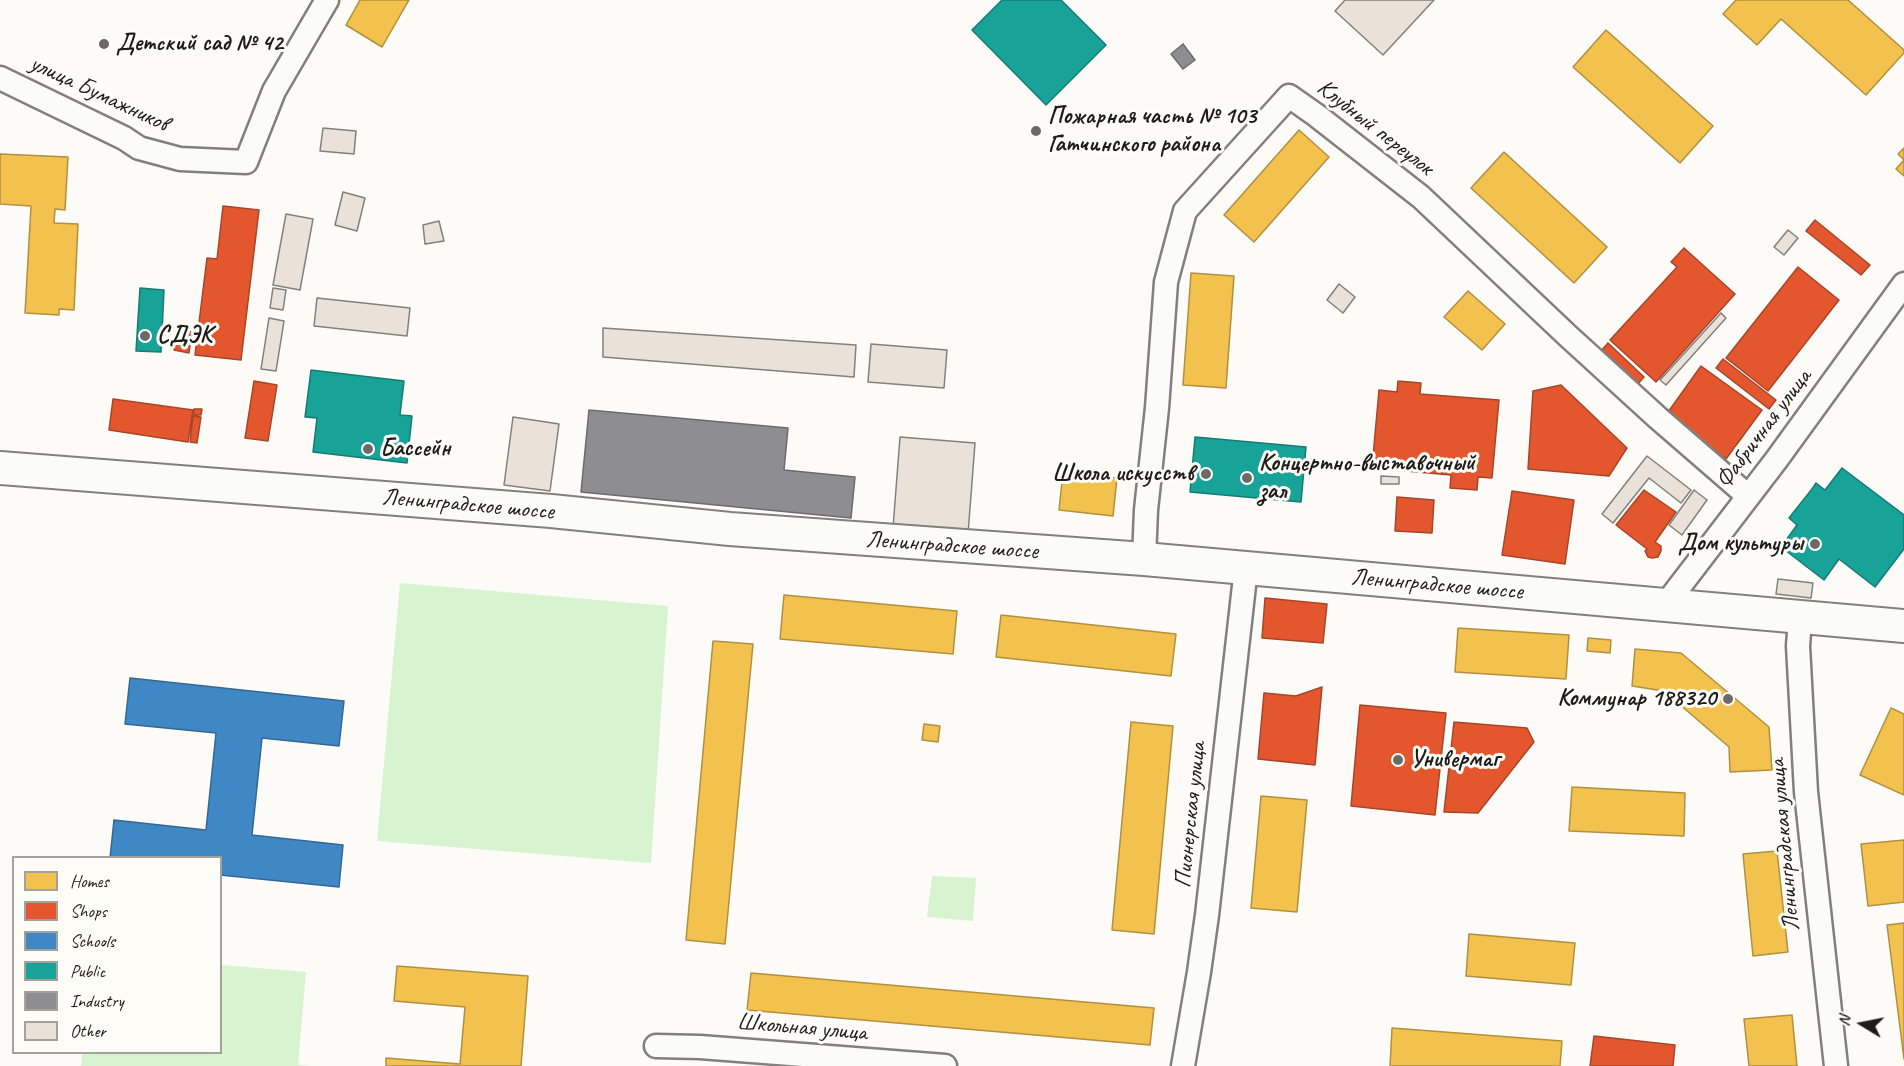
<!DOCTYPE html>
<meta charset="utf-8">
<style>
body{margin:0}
#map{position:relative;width:1904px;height:1066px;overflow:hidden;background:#fcfbf8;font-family:Caveat,sans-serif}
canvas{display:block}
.legend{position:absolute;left:12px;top:856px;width:210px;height:198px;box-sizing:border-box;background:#fdfcf7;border:2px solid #a3a29f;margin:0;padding:8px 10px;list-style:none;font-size:18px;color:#1c1c1c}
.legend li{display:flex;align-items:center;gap:12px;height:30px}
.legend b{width:30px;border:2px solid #a3a29f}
.north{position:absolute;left:1832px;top:994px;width:60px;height:60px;-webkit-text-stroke:4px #fdfcf7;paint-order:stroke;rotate:280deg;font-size:16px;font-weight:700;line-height:24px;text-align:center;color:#1c1c1c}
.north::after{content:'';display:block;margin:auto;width:21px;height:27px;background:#1c1c1c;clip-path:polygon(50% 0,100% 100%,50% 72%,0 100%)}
</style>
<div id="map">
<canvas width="1904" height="1066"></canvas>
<ul class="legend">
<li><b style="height:16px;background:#f2c14e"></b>Homes</li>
<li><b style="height:16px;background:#e4572e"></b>Shops</li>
<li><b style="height:16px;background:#3f88c5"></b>Schools</li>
<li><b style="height:16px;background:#17a398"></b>Public</li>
<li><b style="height:16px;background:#8d8d92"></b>Industry</li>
<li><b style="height:16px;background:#eae2d9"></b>Other</li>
</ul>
<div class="north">N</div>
</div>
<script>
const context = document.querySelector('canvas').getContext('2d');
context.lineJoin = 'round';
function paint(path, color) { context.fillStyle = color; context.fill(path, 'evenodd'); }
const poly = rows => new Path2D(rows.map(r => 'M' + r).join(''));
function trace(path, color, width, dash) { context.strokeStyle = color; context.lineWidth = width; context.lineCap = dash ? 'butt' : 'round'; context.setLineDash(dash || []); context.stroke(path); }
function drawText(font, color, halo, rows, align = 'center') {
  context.font = font + ' Caveat,sans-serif'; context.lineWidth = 6; context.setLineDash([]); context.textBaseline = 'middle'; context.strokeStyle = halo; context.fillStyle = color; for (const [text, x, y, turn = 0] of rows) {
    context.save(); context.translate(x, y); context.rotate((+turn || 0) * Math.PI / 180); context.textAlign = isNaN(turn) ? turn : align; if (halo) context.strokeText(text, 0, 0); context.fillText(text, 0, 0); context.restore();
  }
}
paint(poly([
 [400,583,668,606,651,863,377,841],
 [932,876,976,878,973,921,927,917],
 [221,965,306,972,298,1065,310,1066,81,1066,82,1053,220,1052]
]), '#d8f3cf');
const homes = poly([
 [360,0,409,0,382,47,346,25,360,0],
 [1736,0,1848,0,1904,50,1904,53,1866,95,1781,19,1757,45,1723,14,1736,0],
 [1606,30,1713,126,1680,163,1573,67,1606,30],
 [1299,130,1329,157,1254,242,1224,215,1299,130],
 [1904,148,1904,160,1898,154,1904,148],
 [1504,152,1607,247,1574,283,1471,188,1504,152],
 [0,154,68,157,65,210,55,209,54,223,78,224,74,310,59,309,59,315,25,313,31,206,0,204,0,154],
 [1904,160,1904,176,1896,169,1904,160],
 [1191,273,1234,276,1226,388,1183,385,1191,273],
 [1468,291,1505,324,1482,350,1444,317,1468,291],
 [1063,472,1117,478,1113,516,1059,510,1063,472],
 [784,595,957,611,953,654,780,639,784,595],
 [1001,615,1176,634,1171,676,996,657,1001,615],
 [1458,628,1569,635,1566,679,1455,672,1458,628],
 [1588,638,1611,640,1610,653,1587,651,1588,638],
 [713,641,753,644,725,944,686,940,713,641],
 [1635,649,1681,653,1769,727,1772,770,1730,772,1729,747,1664,691,1632,686,1635,649],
 [1891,708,1904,714,1904,795,1860,775,1891,708],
 [1131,722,1173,726,1154,934,1112,930,1131,722],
 [924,724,940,726,938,742,922,740,924,724],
 [1572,787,1685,793,1684,836,1569,831,1572,787],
 [1261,796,1307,800,1297,912,1251,908,1261,796],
 [1904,840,1904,902,1868,906,1861,844,1904,840],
 [1777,851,1788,952,1753,956,1743,854,1777,851],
 [1904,923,1904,1059,1887,925,1904,923],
 [1469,934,1575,943,1571,985,1466,976,1469,934],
 [397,966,528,976,521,1066,386,1066,386,1058,460,1064,465,1007,394,1001,397,966],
 [751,973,1154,1008,1150,1045,747,1010,751,973],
 [1792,1015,1797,1066,1749,1066,1744,1019,1792,1015],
 [1392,1028,1562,1041,1560,1066,1390,1066,1392,1028]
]);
paint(homes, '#f2c14e');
trace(homes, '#b2903f', 1.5);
const shops = poly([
 [223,206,259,210,241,360,195,355,207,258,217,259,223,206],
 [1815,220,1870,265,1861,275,1806,231,1815,220],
 [1684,248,1735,294,1656,382,1610,340,1677,267,1671,262,1684,248],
 [1798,267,1839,300,1768,391,1726,358,1798,267],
 [177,330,192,332,189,353,174,350,177,330],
 [1608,343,1644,377,1637,385,1601,351,1608,343],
 [1723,359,1776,400,1769,409,1716,368,1723,359],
 [1701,366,1762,410,1726,459,1666,415,1701,366],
 [254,381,277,385,268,441,245,438,254,381],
 [1398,381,1421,383,1420,394,1499,400,1492,478,1478,477,1477,490,1450,488,1451,475,1372,468,1379,390,1397,392,1398,381],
 [1561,385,1627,448,1609,476,1528,469,1533,391,1561,385],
 [113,399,193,410,188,442,109,430,113,399],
 [194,409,202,409,201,415,194,415,194,409],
 [193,416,201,417,197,443,190,442,193,416],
 [1644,490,1676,512,1655,542,1661,546,1661,551,1658,557,1652,558,1648,557,1645,551,1647,549,1616,525,1644,490],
 [1512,491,1574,500,1565,564,1502,555,1512,491],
 [1397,497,1434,500,1432,533,1395,531,1397,497],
 [1265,598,1327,604,1323,643,1262,638,1265,598],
 [1322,687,1315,765,1258,759,1264,693,1296,696,1322,687],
 [1360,705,1446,713,1435,815,1351,806,1360,705],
 [1454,722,1527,728,1534,742,1478,813,1444,812,1454,722],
 [1594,1036,1675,1045,1673,1066,1590,1066,1594,1036]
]);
paint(shops, '#e4572e');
trace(shops, '#a84529', 1.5);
const schools = poly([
 [130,678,344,701,339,746,262,738,252,835,343,845,339,887,220,875,220,858,110,858,114,820,206,830,216,733,125,724,130,678]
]);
paint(schools, '#3f88c5');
trace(schools, '#346892', 1.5);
const public = poly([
 [1002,0,1061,0,1106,45,1046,105,972,30,1002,0],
 [140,288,164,290,161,352,136,351,140,288],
 [311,370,404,381,400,415,412,416,407,463,313,452,317,418,305,417,311,370],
 [1195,437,1306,447,1301,502,1190,492,1195,437],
 [1842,468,1904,515,1904,549,1875,587,1839,559,1824,580,1781,547,1797,525,1789,518,1812,489,1816,483,1825,490,1842,468]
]);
paint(public, '#17a398');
trace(public, '#187a73', 1.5);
const industry = poly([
 [1183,44,1195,60,1183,69,1171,54,1183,44],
 [589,410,788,428,784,470,855,477,851,518,581,492,589,410]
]);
paint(industry, '#8d8d92');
trace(industry, '#6b6b6f', 1.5);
const building = poly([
 [1345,0,1434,0,1383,55,1335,11,1345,0],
 [323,128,356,131,354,154,320,151,323,128],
 [343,192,365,198,357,231,335,225,343,192],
 [286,214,313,219,300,290,273,285,286,214],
 [439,221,444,241,425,244,423,225,439,221],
 [1788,230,1798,238,1784,255,1774,247,1788,230],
 [1339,284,1355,297,1343,313,1327,300,1339,284],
 [273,288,286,290,283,310,270,308,273,288],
 [317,298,410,308,407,336,314,326,317,298],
 [1721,313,1726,318,1666,385,1660,380,1721,313],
 [269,318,284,321,276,371,261,369,269,318],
 [603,328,856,345,854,377,603,357,603,328],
 [871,344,947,350,944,388,868,382,871,344],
 [513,417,559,424,550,491,504,485,513,417],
 [900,437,975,443,968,534,893,528,900,437],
 [1647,456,1691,490,1681,503,1649,478,1613,523,1602,514,1647,456],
 [1381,476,1399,477,1399,484,1381,484,1381,476],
 [1694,490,1707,500,1682,535,1669,525,1694,490],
 [1778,579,1813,583,1811,598,1776,594,1778,579]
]);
paint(building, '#eae2d9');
trace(building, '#81807f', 1.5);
const street = poly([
 [0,78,124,138,139,148,180,159,246,162,274,91,327,0],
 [1144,559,1146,510,1157,408,1166,282,1185,211,1289,96,1316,115,1421,197,1568,336,1658,418,1748,496],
 [1666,604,1777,459,1904,284],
 [1800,618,1798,646,1806,792,1836,1066],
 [656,1046,700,1047,945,1066],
 [1183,1066,1199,972,1207,915,1246,568]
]);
const secondary = poly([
 [0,468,551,511,730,529,1144,559,1904,626]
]);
trace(street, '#81807f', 27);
trace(secondary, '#81807f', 36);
trace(street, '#fbfbf9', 22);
trace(secondary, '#fbfbf9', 32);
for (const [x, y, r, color] of [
 [104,44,6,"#6a6a69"],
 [1036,131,6,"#6a6a69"],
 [145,336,6,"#6a6a69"],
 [368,449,6,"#6a6a69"],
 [1206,474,6,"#6a6a69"],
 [1247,478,6,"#6a6a69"],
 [1815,544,6,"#6a6a69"],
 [1728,699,6,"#6a6a69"],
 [1398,760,6,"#6a6a69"]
]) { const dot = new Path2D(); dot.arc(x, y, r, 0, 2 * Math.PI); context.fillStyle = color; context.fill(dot); trace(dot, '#fdfcf7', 2); }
drawText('bold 24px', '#1c1c1c', '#fdfcf7', [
 ["Детский сад № 42",116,44],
 ["Пожарная часть № 103",1048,117],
 ["Гатчинского района",1048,145],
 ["СДЭК",157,336],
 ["Бассейн",380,449],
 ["Концертно-выставочный",1259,464],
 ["зал",1259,492],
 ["Школа искусств",1194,474,"right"],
 ["Дом культуры",1803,544,"right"],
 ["Коммунар 188320",1716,699,"right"],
 ["Универмаг",1410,760]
], 'left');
drawText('24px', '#1c1c1c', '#fdfcf7', [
 ["улица Бумажников",99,94,25],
 ["Клубный переулок",1375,128,38],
 ["Фабричная улица",1764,429,-53],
 ["Ленинградское шоссе",468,505,5],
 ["Ленинградское шоссе",952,546,4],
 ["Ленинградское шоссе",1437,585,5],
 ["Пионерская улица",1191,815,-84],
 ["Ленинградская улица",1785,845,-95],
 ["Школьная улица",802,1028,5]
]);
</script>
